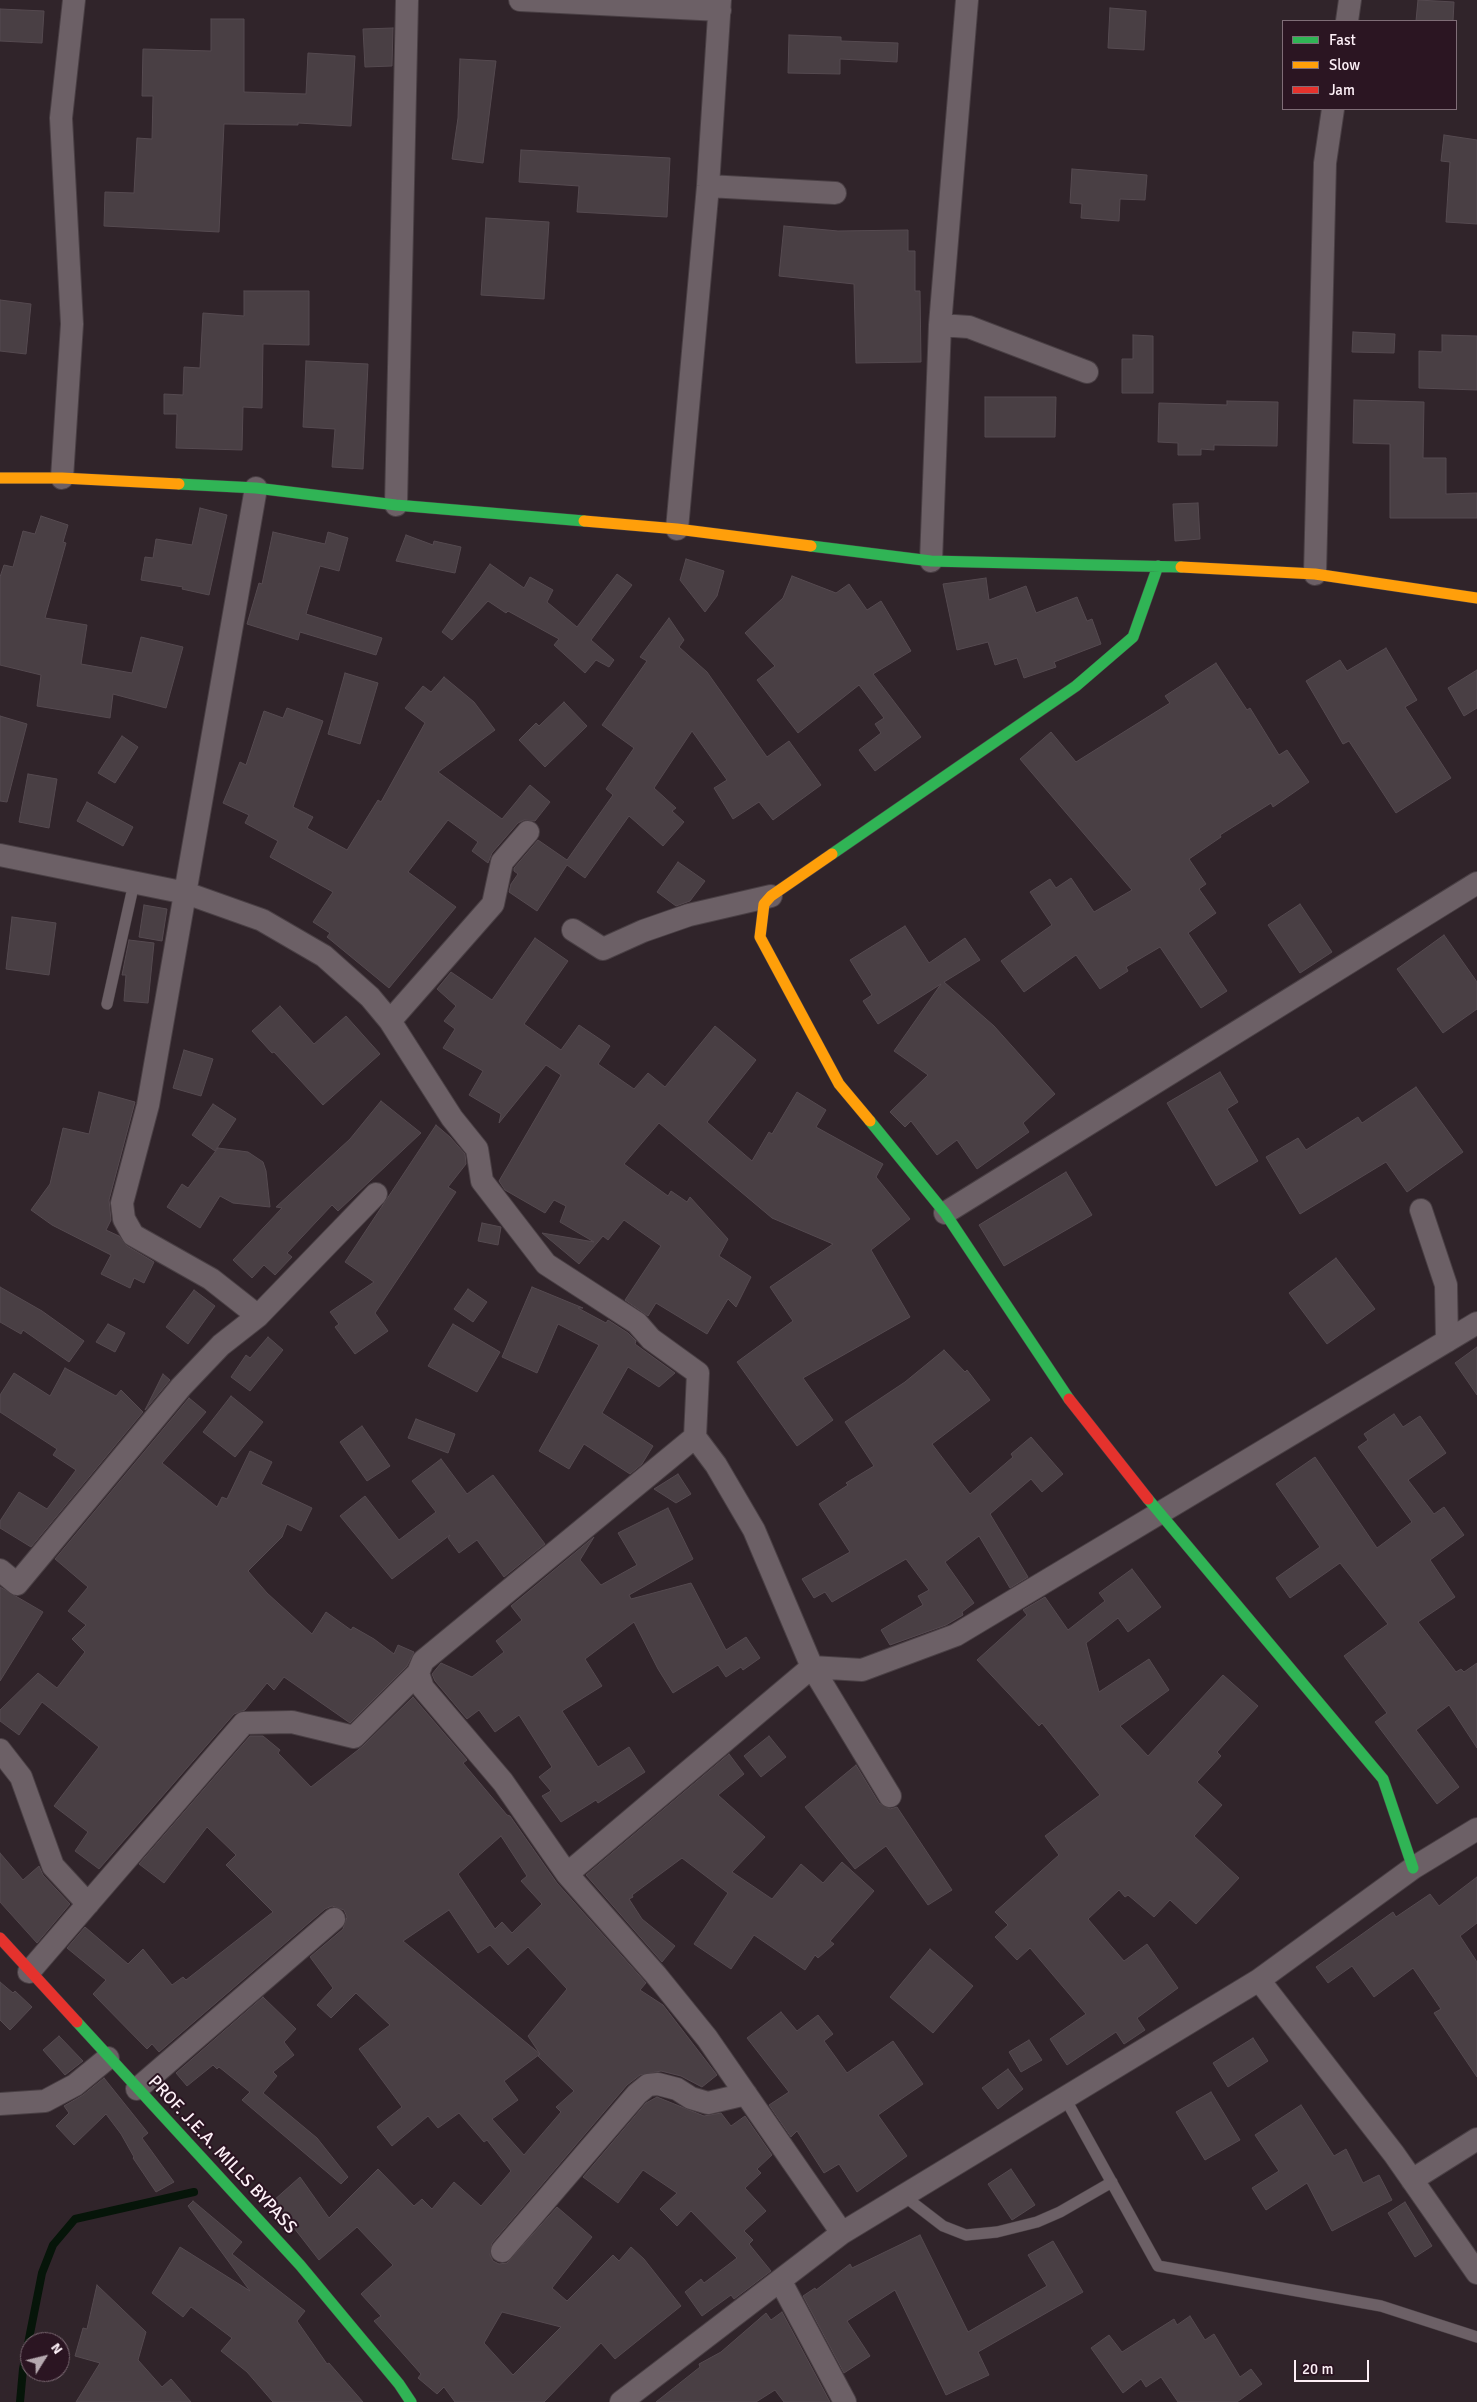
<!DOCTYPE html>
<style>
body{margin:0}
#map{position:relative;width:1477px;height:2402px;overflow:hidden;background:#30242a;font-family:Signika,sans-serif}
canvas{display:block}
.legend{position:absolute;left:1282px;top:20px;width:175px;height:90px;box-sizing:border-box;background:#2b1522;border:1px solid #7f6d77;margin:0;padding:6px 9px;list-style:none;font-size:15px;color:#fdf0f7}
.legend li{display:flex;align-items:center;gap:10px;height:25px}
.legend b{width:25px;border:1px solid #7f6d77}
.north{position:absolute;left:20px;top:2332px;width:50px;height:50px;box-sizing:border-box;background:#2b1522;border:1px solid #7f6d77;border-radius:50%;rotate:54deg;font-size:14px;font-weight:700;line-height:20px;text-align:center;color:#fdf0f7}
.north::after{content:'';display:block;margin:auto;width:18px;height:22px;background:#b5a9af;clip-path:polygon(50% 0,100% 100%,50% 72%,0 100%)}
.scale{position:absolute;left:1294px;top:2360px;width:75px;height:22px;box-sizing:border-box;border:2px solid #fdf0f7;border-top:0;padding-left:6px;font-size:15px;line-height:18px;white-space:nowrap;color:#fdf0f7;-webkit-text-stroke:4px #2b1522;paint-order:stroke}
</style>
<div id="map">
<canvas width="1477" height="2402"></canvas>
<ul class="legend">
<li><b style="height:6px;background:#30b455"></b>Fast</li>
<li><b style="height:6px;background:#ff9f0a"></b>Slow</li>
<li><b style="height:6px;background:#e5322d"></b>Jam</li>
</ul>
<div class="north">N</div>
<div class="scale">20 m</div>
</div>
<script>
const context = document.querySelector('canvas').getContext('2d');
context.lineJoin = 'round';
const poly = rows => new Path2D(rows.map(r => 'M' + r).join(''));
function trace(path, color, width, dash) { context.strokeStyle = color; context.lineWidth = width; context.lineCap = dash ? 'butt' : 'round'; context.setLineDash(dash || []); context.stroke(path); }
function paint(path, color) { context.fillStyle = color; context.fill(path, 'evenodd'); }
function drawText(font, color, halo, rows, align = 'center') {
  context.font = font + ' Signika,sans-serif'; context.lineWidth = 4; context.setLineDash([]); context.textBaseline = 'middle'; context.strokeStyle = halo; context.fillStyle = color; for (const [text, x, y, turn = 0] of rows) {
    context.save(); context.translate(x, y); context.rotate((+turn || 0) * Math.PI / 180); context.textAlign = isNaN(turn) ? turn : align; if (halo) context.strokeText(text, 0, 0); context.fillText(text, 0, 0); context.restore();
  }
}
trace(poly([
 [20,2402,23,2369,42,2273,53,2245,75,2219,194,2192]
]), '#061509', 8);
const building = poly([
 [1418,0,1454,2,1453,21,1416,21,1418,0],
 [1110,8,1146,11,1144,50,1108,48,1110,8],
 [0,9,44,11,42,43,0,41,0,9],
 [211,19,244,19,244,92,306,94,308,53,355,56,351,126,298,123,298,125,224,124,219,232,104,226,105,192,134,193,137,138,152,139,153,96,142,96,143,49,211,51,211,19],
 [393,28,392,66,365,67,363,29,393,28],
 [789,35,841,37,841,41,898,43,897,62,840,59,840,74,788,73,789,35],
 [460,59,496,61,483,163,452,159,458,118,460,59],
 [1444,135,1477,140,1477,224,1446,222,1450,162,1441,161,1444,135],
 [521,150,670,158,667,217,577,212,579,186,519,182,521,150],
 [1072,169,1147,175,1145,200,1120,199,1119,221,1081,218,1082,204,1070,203,1072,169],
 [486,218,549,222,544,299,481,295,486,218],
 [784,226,838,231,908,230,908,251,915,251,915,291,920,291,921,362,856,363,854,284,779,276,784,226],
 [244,291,309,291,309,345,263,344,262,408,243,407,242,450,176,448,177,414,164,414,164,394,183,395,184,367,200,368,203,313,244,316,244,291],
 [0,300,31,304,26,354,0,351,0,300],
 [1353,332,1395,334,1394,353,1352,352,1353,332],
 [1133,335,1153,336,1153,393,1122,393,1122,359,1133,359,1133,335],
 [1442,335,1477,336,1477,390,1419,388,1419,351,1442,352,1442,335],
 [306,361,368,364,363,469,332,467,335,429,303,427,306,361],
 [985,397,1056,397,1055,437,985,437,985,397],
 [1354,400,1424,402,1423,458,1446,458,1446,494,1477,493,1477,518,1390,518,1390,444,1353,443,1354,400],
 [1227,401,1278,402,1277,446,1214,445,1214,450,1201,449,1201,455,1178,455,1178,443,1158,442,1159,403,1227,405,1227,401],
 [1198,503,1200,539,1175,541,1173,504,1198,503],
 [200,508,227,515,209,595,182,589,183,587,141,580,145,557,153,558,156,539,192,545,200,508],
 [41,516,68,525,63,542,66,543,45,618,87,625,81,664,132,673,141,637,183,647,166,708,113,694,110,718,37,706,41,675,0,665,0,577,4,565,13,567,23,531,35,534,41,516],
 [273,532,325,544,328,532,348,538,339,571,320,566,306,614,382,638,376,655,300,632,298,640,247,624,259,583,262,584,273,532],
 [406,535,433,545,434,541,461,547,455,573,396,561,406,535],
 [686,559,724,571,717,596,705,612,680,580,686,559],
 [490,564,524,588,530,577,553,590,547,602,577,627,617,574,632,585,591,640,614,660,609,667,596,660,585,673,554,645,559,639,508,611,506,613,488,601,452,640,442,632,490,564],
 [792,576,836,593,849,584,867,610,881,601,911,651,873,674,921,737,875,771,859,750,881,733,875,724,884,718,859,685,798,733,757,680,775,666,745,633,783,598,792,576],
 [986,578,989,600,1026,586,1036,613,1077,597,1087,621,1092,619,1101,644,1054,662,1056,667,1024,678,1017,658,995,665,988,642,957,650,943,584,986,578],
 [669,618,684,640,679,647,707,672,767,757,789,741,821,785,773,820,759,802,733,819,714,788,727,780,692,731,654,788,676,808,672,811,684,822,663,846,629,816,585,878,567,865,537,911,509,892,511,884,518,874,514,871,514,868,538,840,567,860,613,795,606,789,634,748,602,725,647,661,640,657,669,618],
 [1386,648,1417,700,1405,707,1451,778,1396,813,1349,741,1343,744,1306,681,1340,660,1347,671,1386,648],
 [1216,663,1247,710,1250,708,1279,755,1287,750,1309,782,1273,807,1271,803,1220,835,1221,837,1189,859,1206,884,1199,889,1216,913,1188,933,1227,991,1201,1008,1160,947,1126,967,1128,971,1100,989,1076,955,1024,992,1001,961,1052,925,1030,892,1050,879,1056,888,1071,878,1094,912,1132,890,1020,759,1051,732,1076,762,1170,703,1165,696,1216,663],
 [1477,670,1477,708,1464,716,1448,688,1477,670],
 [345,673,378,683,360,744,328,734,345,673],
 [444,677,474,702,495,730,438,772,502,819,530,785,550,802,535,821,524,820,518,823,492,853,488,863,472,851,478,842,448,820,408,872,456,907,389,988,327,937,330,933,313,922,333,892,270,857,278,841,245,823,249,815,223,803,240,762,246,765,264,711,283,718,287,708,323,721,293,807,313,817,307,828,347,850,378,800,381,802,425,723,405,708,423,686,431,692,444,677],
 [564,702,587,726,545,767,519,740,536,723,539,726,564,702],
 [0,716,27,724,7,802,0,801,0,716],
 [122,736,138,747,115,783,98,773,122,736],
 [28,774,57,779,49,828,19,822,28,774],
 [87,802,133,827,123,846,77,821,87,802],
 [678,862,705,881,690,901,676,906,657,892,678,862],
 [1300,904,1332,952,1300,973,1268,925,1300,904],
 [144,905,167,909,162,941,139,937,144,905],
 [12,917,56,923,49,975,6,969,12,917],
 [905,926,929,963,965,938,980,960,944,982,994,1026,1055,1094,1023,1123,1029,1132,977,1169,957,1140,937,1155,911,1121,905,1127,890,1112,928,1075,894,1051,941,984,878,1024,863,1001,872,995,850,960,905,926],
 [1444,935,1477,982,1477,1009,1443,1033,1397,969,1444,935],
 [535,938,568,961,524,1024,561,1050,579,1025,610,1046,598,1064,634,1089,648,1073,665,1087,715,1026,756,1060,707,1122,752,1161,769,1132,772,1134,797,1092,826,1110,816,1127,883,1164,876,1177,910,1219,871,1250,910,1317,803,1378,833,1420,797,1446,737,1362,793,1321,770,1287,833,1244,772,1218,659,1123,624,1164,668,1196,671,1191,687,1202,690,1197,728,1239,719,1256,751,1277,736,1307,728,1299,707,1334,656,1303,648,1316,625,1300,661,1246,624,1220,608,1240,603,1236,579,1264,542,1233,594,1242,560,1222,566,1206,554,1200,545,1213,505,1190,499,1181,561,1075,546,1065,499,1123,501,1114,469,1095,483,1071,443,1048,455,1029,444,1021,456,1006,437,989,451,972,492,1000,535,938],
 [129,940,154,943,148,1003,124,1001,126,975,122,975,129,940],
 [280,1006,314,1044,346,1016,380,1054,323,1105,274,1052,272,1053,252,1031,280,1006],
 [184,1050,213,1059,201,1096,173,1088,184,1050],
 [1220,1072,1238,1102,1227,1109,1258,1161,1216,1186,1167,1103,1220,1072],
 [1416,1087,1463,1152,1407,1192,1386,1162,1300,1214,1266,1157,1298,1138,1306,1150,1358,1117,1362,1123,1416,1087],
 [99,1092,135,1102,109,1200,111,1220,106,1230,119,1236,127,1246,154,1262,144,1283,134,1278,130,1288,101,1274,111,1255,52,1225,31,1210,50,1184,63,1128,89,1134,99,1092],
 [381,1101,421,1133,338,1211,332,1205,287,1253,292,1257,275,1275,264,1265,252,1278,233,1260,282,1208,276,1207,350,1139,381,1101],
 [213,1104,236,1119,215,1151,192,1135,213,1104],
 [436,1125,450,1137,465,1154,466,1164,448,1187,456,1192,375,1313,388,1331,355,1354,335,1327,339,1324,330,1312,374,1282,345,1262,436,1125],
 [218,1148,248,1152,263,1162,266,1171,270,1207,233,1203,220,1196,200,1228,167,1207,182,1184,188,1188,218,1148],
 [1066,1172,1092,1215,1004,1266,979,1225,1066,1172],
 [482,1223,501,1227,498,1245,478,1241,482,1223],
 [1336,1258,1375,1309,1327,1344,1289,1293,1336,1258],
 [0,1287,42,1311,84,1341,69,1362,23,1330,21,1334,0,1322,0,1287],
 [532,1287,583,1308,578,1308,606,1323,608,1320,628,1333,636,1341,635,1344,675,1373,659,1387,628,1367,602,1413,653,1446,642,1464,630,1474,584,1444,569,1469,539,1451,599,1345,558,1324,537,1373,502,1357,532,1287],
 [468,1289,487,1302,473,1322,454,1309,468,1289],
 [194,1290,215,1306,188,1344,166,1327,194,1290],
 [108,1324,125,1333,115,1352,96,1342,108,1324],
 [453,1324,500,1352,477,1392,428,1366,453,1324],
 [268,1337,283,1350,250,1391,231,1377,246,1355,250,1358,268,1337],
 [1477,1347,1477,1395,1455,1363,1477,1347],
 [944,1350,965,1372,967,1370,990,1400,932,1444,970,1494,1013,1457,1011,1454,1031,1437,1063,1474,1042,1492,1031,1479,990,1514,1028,1577,1010,1588,979,1536,945,1562,974,1603,962,1612,963,1615,946,1625,890,1645,881,1630,923,1605,918,1596,929,1590,906,1559,832,1602,825,1592,814,1598,802,1579,850,1552,819,1504,848,1485,846,1483,874,1466,845,1422,905,1382,944,1350],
 [65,1368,116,1396,121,1390,143,1412,31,1547,0,1528,0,1521,19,1492,47,1509,76,1470,53,1455,57,1449,0,1412,0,1395,14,1373,50,1396,65,1368],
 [163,1374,170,1380,145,1410,163,1374],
 [231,1396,263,1422,235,1457,203,1432,231,1396],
 [189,1398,206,1412,162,1463,217,1507,222,1497,227,1499,250,1451,272,1462,261,1484,312,1508,301,1531,287,1524,282,1537,248,1571,267,1593,312,1634,326,1612,351,1630,353,1627,374,1639,394,1654,398,1645,414,1652,407,1666,350,1723,284,1677,274,1690,267,1683,245,1710,234,1714,99,1869,75,1851,88,1832,54,1806,99,1747,42,1702,19,1735,0,1721,0,1710,38,1673,57,1688,85,1652,72,1639,86,1625,68,1611,88,1587,55,1559,189,1398],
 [1394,1414,1403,1427,1420,1416,1446,1453,1408,1480,1434,1514,1444,1507,1464,1535,1430,1560,1455,1597,1418,1622,1456,1672,1461,1669,1464,1672,1477,1663,1477,1748,1449,1705,1416,1730,1459,1787,1437,1804,1375,1722,1387,1713,1344,1656,1388,1624,1340,1563,1290,1598,1276,1578,1320,1547,1276,1484,1315,1457,1377,1548,1412,1522,1358,1447,1368,1440,1364,1434,1394,1414],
 [416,1419,455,1434,448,1453,408,1438,416,1419],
 [362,1426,390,1466,367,1481,340,1442,362,1426],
 [441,1459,467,1494,493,1475,545,1544,504,1577,477,1540,459,1553,448,1538,450,1535,392,1579,340,1516,365,1496,399,1540,436,1512,412,1481,441,1459],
 [678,1474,691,1494,676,1503,654,1489,678,1474],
 [668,1508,693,1559,629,1595,631,1599,691,1583,726,1650,746,1637,760,1658,743,1670,741,1667,726,1677,718,1665,673,1693,658,1669,634,1622,585,1659,602,1686,562,1711,598,1767,629,1747,645,1772,598,1803,596,1800,561,1822,542,1796,551,1791,539,1777,552,1767,519,1715,495,1732,479,1710,467,1719,435,1681,432,1674,441,1663,472,1677,504,1652,496,1641,522,1620,511,1606,594,1537,580,1560,601,1585,637,1565,618,1533,668,1508],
 [1132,1569,1161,1607,1128,1632,1118,1618,1086,1643,1099,1692,1149,1659,1169,1690,1120,1726,1148,1756,1223,1675,1258,1706,1217,1752,1221,1756,1197,1782,1222,1805,1194,1836,1239,1878,1196,1924,1170,1900,1154,1917,1128,1895,1125,1897,1119,1890,1088,1919,1124,1961,1147,1944,1178,1988,1137,2018,1145,2030,1124,2044,1116,2032,1067,2065,1050,2039,1086,2014,1030,1948,1017,1960,995,1937,1008,1925,995,1912,1059,1855,1045,1836,1100,1795,1042,1723,1039,1726,977,1660,1027,1615,1023,1610,1045,1597,1068,1630,1105,1601,1099,1593,1132,1569],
 [0,1587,43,1612,0,1681,0,1587],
 [413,1697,467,1760,463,1763,507,1815,510,1816,557,1883,646,1983,640,1990,663,2005,717,2075,702,2087,681,2076,661,2071,640,2075,627,2085,492,2243,490,2255,493,2261,499,2264,507,2263,557,2207,592,2237,552,2288,567,2301,613,2255,619,2261,631,2247,644,2259,681,2306,615,2359,601,2343,544,2402,455,2402,444,2387,437,2394,418,2378,421,2374,374,2321,381,2316,361,2294,393,2265,357,2227,319,2260,273,2201,300,2177,329,2218,378,2169,414,2206,422,2199,432,2209,454,2182,481,2206,511,2171,487,2140,484,2142,459,2113,438,2128,428,2116,392,2146,377,2127,402,2107,359,2049,390,2025,356,1993,331,2018,317,2005,333,1988,310,1957,343,1929,347,1917,344,1910,332,1906,325,1909,159,2052,152,2044,147,2049,93,1994,106,1980,67,1948,85,1927,128,1964,143,1949,172,1985,183,1977,186,1980,273,1912,226,1865,236,1855,207,1827,164,1883,139,1864,250,1736,263,1736,280,1750,278,1753,311,1787,363,1746,413,1697],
 [501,1836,527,1876,521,1881,542,1904,512,1933,502,1922,495,1929,458,1874,501,1836],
 [449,1910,478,1953,490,1945,508,1965,528,1947,567,1989,528,2036,540,2054,538,2056,574,2091,556,2107,561,2112,524,2155,492,2119,518,2100,504,2081,540,2054,403,1941,449,1910],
 [502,2312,561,2327,513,2375,484,2343,502,2312],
 [769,1736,786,1757,761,1777,744,1756,769,1736],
 [729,1754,744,1774,718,1795,765,1837,732,1872,772,1899,801,1864,823,1883,842,1862,874,1891,830,1941,834,1944,818,1958,815,1955,805,1970,754,1935,731,1969,694,1944,728,1893,682,1858,632,1895,633,1897,629,1899,642,1919,675,1946,662,1962,586,1875,729,1754],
 [856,1765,879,1803,890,1809,897,1807,952,1890,928,1905,886,1846,855,1869,805,1807,856,1765],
 [0,1853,23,1880,39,1866,43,1875,70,1904,37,1943,0,1902,0,1853],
 [1477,1877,1477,1923,1460,1936,1477,1962,1477,2077,1434,2013,1441,2009,1413,1968,1374,1997,1352,1966,1328,1983,1316,1967,1393,1912,1396,1917,1430,1894,1439,1906,1477,1877],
 [930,1949,973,1986,933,2033,890,1997,930,1949],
 [0,1982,13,1993,15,1991,32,2007,10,2030,0,2020,0,1982],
 [263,1997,296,2029,284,2042,294,2055,273,2072,277,2076,263,2093,317,2138,348,2177,341,2184,242,2100,250,2092,219,2067,217,2069,213,2065,187,2086,176,2073,263,1997],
 [781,2012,797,2031,818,2015,833,2034,824,2041,847,2073,893,2041,923,2084,878,2115,907,2156,857,2192,839,2164,824,2173,797,2131,791,2137,769,2105,789,2092,747,2038,781,2012],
 [59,2036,83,2061,65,2075,43,2050,59,2036],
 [1253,2038,1268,2061,1228,2087,1213,2063,1253,2038],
 [1029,2040,1042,2060,1021,2072,1009,2052,1029,2040],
 [1008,2069,1023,2089,998,2109,982,2088,1008,2069],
 [104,2078,148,2133,142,2138,174,2182,156,2192,133,2158,134,2157,121,2134,106,2114,74,2145,56,2126,69,2113,64,2106,83,2095,104,2078],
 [1211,2092,1240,2140,1205,2160,1176,2112,1211,2092],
 [657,2097,704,2116,721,2113,731,2126,745,2116,772,2155,757,2169,761,2173,745,2188,766,2211,744,2231,753,2240,749,2244,771,2271,734,2299,731,2295,702,2316,685,2292,701,2279,704,2283,737,2258,691,2211,677,2226,660,2209,677,2193,643,2170,618,2203,583,2177,646,2103,657,2097],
 [1301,2105,1334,2156,1346,2149,1363,2183,1379,2175,1392,2200,1332,2231,1307,2183,1266,2210,1252,2188,1279,2171,1255,2135,1301,2105],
 [1011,2169,1035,2205,1012,2220,988,2184,1011,2169],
 [193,2201,242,2242,232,2254,305,2311,297,2321,327,2364,329,2363,363,2402,273,2402,247,2372,221,2351,232,2338,191,2307,183,2317,152,2293,180,2247,250,2291,188,2206,193,2201],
 [1405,2202,1432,2246,1415,2257,1388,2213,1405,2202],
 [920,2235,968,2332,1047,2286,1028,2255,1053,2241,1083,2292,978,2352,989,2375,946,2395,895,2290,847,2321,870,2356,844,2373,803,2296,815,2288,816,2290,850,2264,852,2268,920,2235],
 [97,2285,146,2332,138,2360,162,2387,171,2379,191,2402,76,2402,100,2363,75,2356,83,2328,87,2329,97,2285],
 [782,2312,830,2402,784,2402,775,2390,756,2402,656,2402,700,2367,699,2364,721,2352,766,2313,771,2320,782,2312],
 [1190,2316,1205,2340,1214,2334,1240,2377,1251,2369,1262,2384,1237,2402,1178,2402,1161,2377,1146,2387,1141,2379,1123,2393,1091,2348,1109,2335,1122,2352,1174,2319,1177,2325,1190,2316]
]);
paint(building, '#493f44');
trace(building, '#554a50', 1);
const lane = poly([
 [107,1004,134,883],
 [1065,2098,1158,2266,1381,2306,1477,2337],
 [904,2196,943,2226,966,2235,997,2232,1037,2222,1060,2212,1112,2182]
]);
const street = poly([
 [520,0,720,10],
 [1347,21,1350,0],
 [708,186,835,193],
 [940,325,969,327,1087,372],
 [62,478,72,324,61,118,74,0],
 [256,488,148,1105,122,1203,124,1219,133,1235,211,1279,258,1316],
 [396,505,407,0],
 [677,529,708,186,720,0],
 [931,561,940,325,967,0],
 [1315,574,1325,163,1333,109],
 [0,855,186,893,262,920,324,956,370,997,390,1021,452,1118,477,1149,482,1181,546,1264,637,1323,651,1339,698,1373,695,1437,716,1465,754,1530,812,1667,890,1796],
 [573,930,603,949,643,931,689,915,771,896],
 [390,1021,493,904,502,862,528,832],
 [1421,1210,1446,1285,1447,1341],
 [945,1213,1477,883],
 [0,1570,17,1584,181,1387,221,1345,258,1316,376,1194],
 [418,1673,423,1688,503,1782,567,1874,656,1975,707,2038,842,2233],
 [0,1750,21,1777,53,1866,88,1904],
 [567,1874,812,1667,862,1670,956,1635,1477,1323],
 [29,1972,244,1723,292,1722,354,1737,418,1673,423,1661,695,1437],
 [1259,1980,1394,2154,1477,2273],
 [137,2089,334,1919],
 [0,2104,45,2101,75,2085,108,2058],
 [1412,2180,1477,2139],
 [502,2251,637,2094,648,2085,658,2084,677,2089,691,2098,708,2103,746,2094],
 [781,2282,845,2402],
 [621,2402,842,2233,1259,1980,1413,1868,1477,1829]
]);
const fast = poly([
 [179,484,256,488,396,505,584,521],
 [811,546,931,561,1181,567],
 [832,854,1076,686,1133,637,1158,566],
 [870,1121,945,1213,1069,1399],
 [1148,1499,1383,1779,1413,1868],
 [77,2022,300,2265,399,2384,411,2402]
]);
const slow = poly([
 [0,478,62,478,179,484],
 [584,521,677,529,811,546],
 [1181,567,1315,574,1477,598],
 [832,854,771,896,764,904,760,937,839,1084,870,1121]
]);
const jam = poly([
 [1069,1399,1148,1499],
 [0,1938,77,2022]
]);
trace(lane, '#493f44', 12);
trace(street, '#493f44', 24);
trace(fast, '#493f44', 12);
trace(slow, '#493f44', 12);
trace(jam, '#493f44', 12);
trace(lane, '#6c6066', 11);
trace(street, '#6c6066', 22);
trace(fast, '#30b455', 11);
trace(slow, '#ff9f0a', 11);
trace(jam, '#e5322d', 11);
drawText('18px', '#fdf0f7', '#2b1522', [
 ["PROF. J.E.A. MILLS BYPASS",222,2155,47]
]);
</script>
